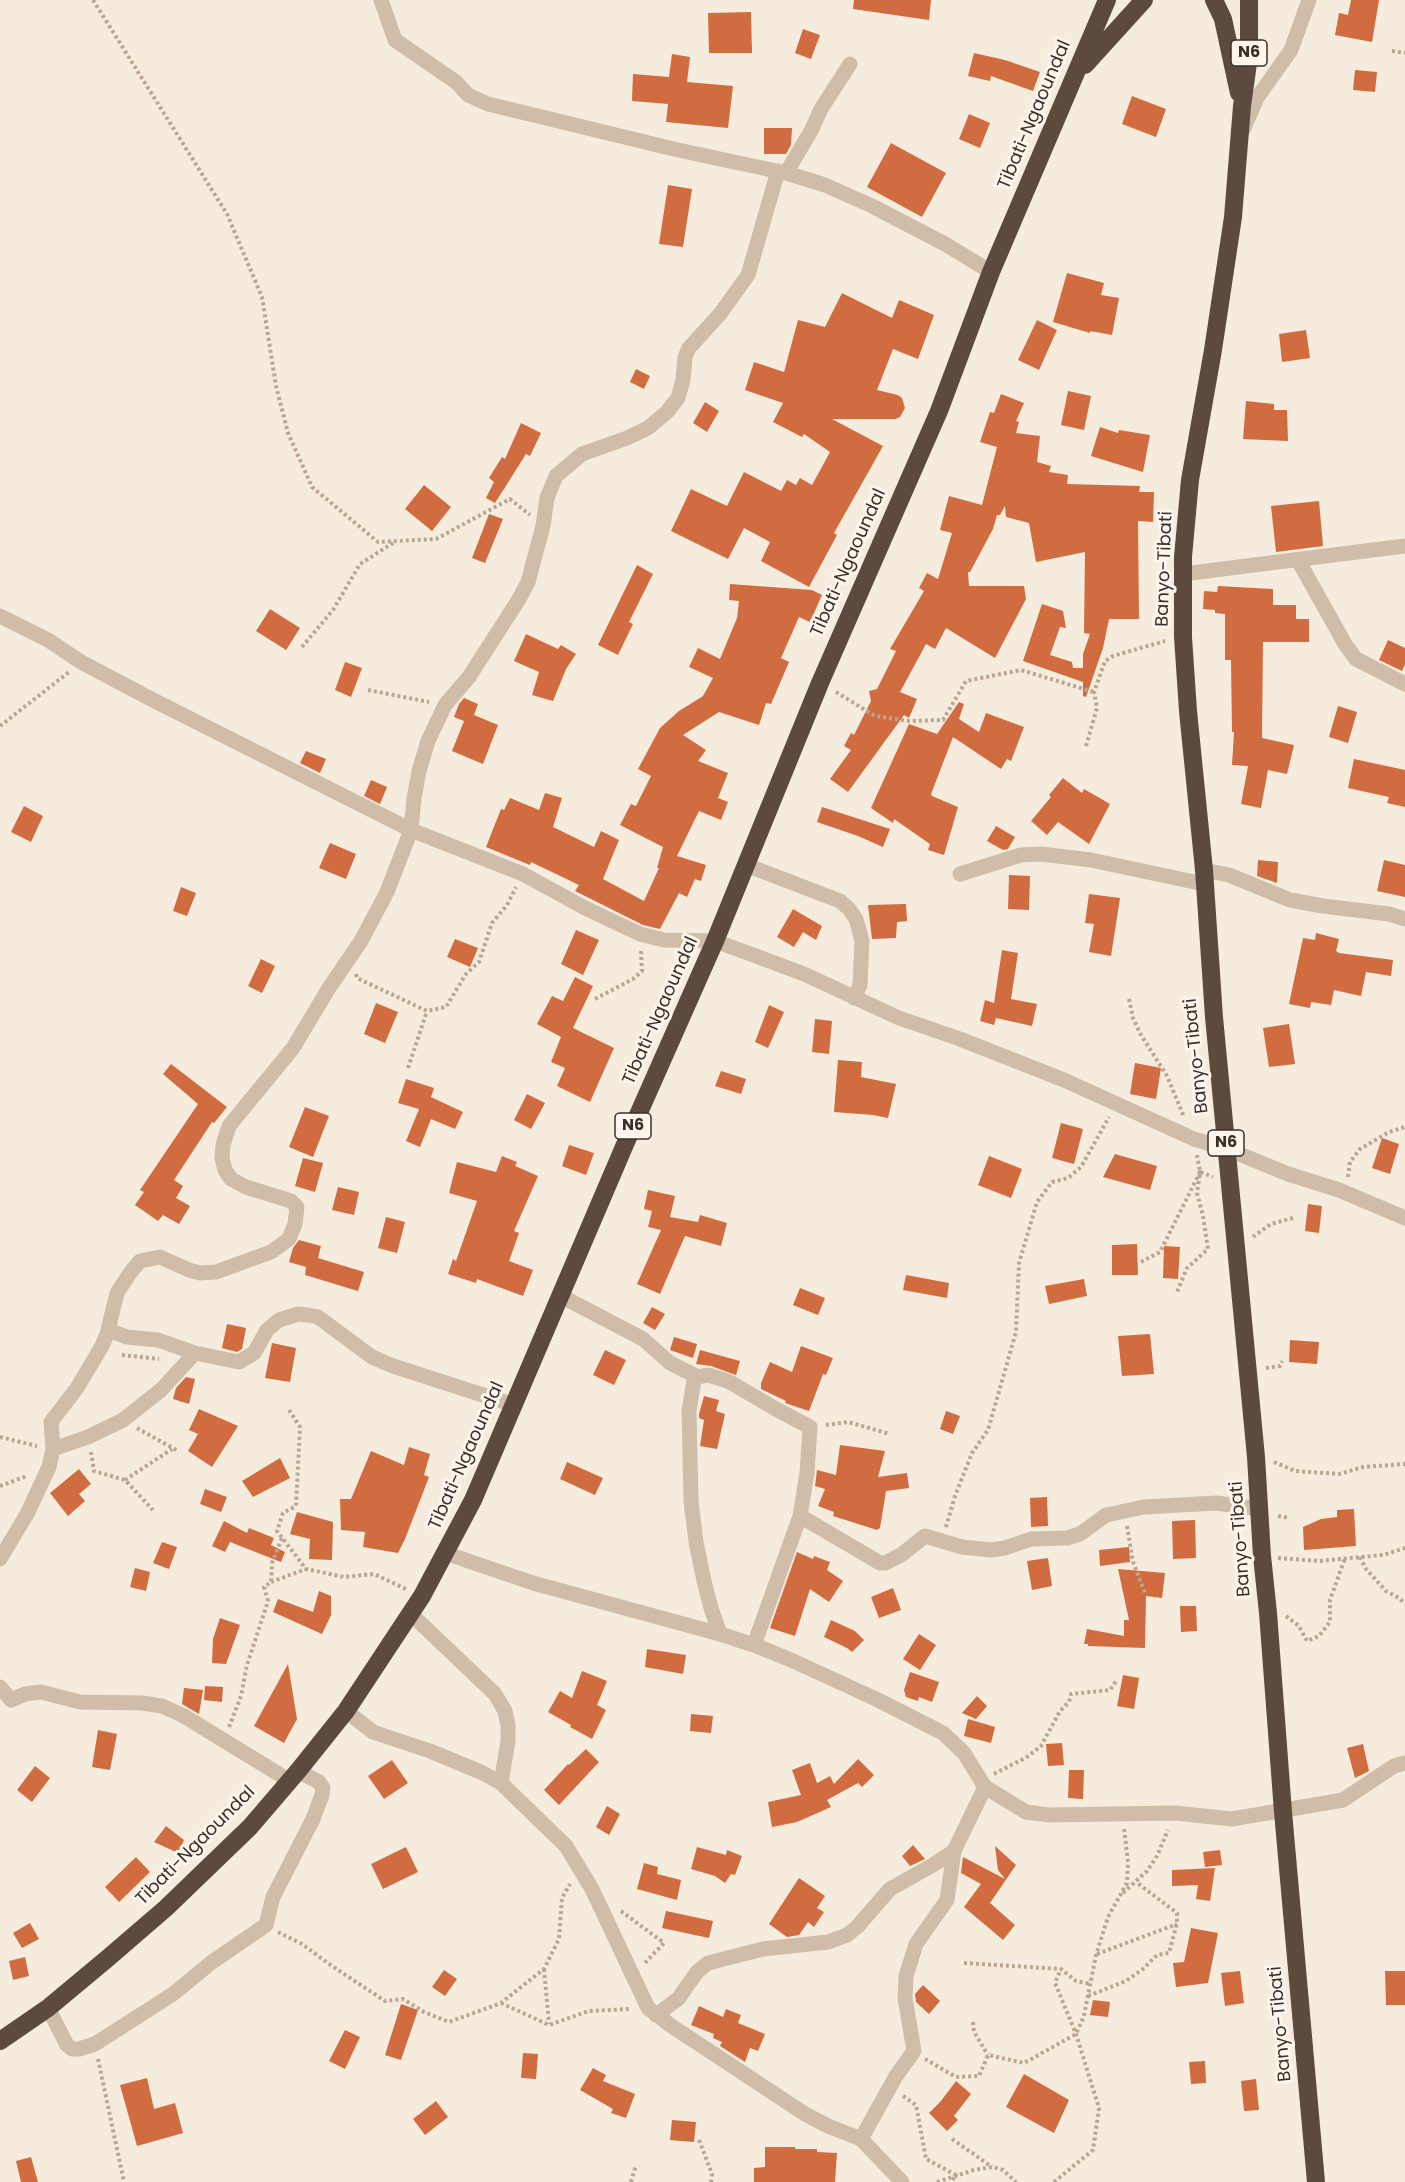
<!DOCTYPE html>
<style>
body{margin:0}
canvas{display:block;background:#f5ecde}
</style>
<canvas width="1405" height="2182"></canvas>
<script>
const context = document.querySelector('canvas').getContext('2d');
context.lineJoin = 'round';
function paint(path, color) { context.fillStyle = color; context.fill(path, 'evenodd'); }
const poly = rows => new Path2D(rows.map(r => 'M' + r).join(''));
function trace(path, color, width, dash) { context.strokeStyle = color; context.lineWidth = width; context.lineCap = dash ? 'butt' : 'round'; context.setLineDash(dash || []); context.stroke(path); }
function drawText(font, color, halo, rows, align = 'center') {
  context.font = font + ' Poppins,sans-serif'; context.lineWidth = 6; context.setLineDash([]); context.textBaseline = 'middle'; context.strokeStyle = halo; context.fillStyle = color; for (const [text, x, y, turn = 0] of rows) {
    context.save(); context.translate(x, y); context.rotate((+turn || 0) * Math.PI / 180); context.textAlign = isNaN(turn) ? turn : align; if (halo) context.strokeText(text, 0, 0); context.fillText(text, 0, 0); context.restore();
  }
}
paint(poly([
 [854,0,931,0,929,20,853,9],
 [1351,0,1379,0,1372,42,1335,35,1339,13,1348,15],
 [751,12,752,53,709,53,708,13],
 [803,29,820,35,811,59,795,53],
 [974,53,1005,60,1040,72,1033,91,991,76,990,81,968,76],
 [672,54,690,57,687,82,733,86,728,128,666,122,668,104,632,101,633,74,669,77],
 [1355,70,1377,72,1375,92,1353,90],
 [1132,96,1166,109,1156,137,1122,124],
 [969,114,990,123,980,148,959,139],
 [764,128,792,128,791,145,786,154,764,154],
 [891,143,946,173,922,217,867,187],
 [668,185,692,189,683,247,659,244],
 [1067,273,1104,283,1101,295,1119,298,1112,335,1090,331,1090,333,1053,322],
 [842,293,892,318,899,300,934,315,918,359,893,349,877,390,898,395,902,398,905,408,900,417,895,419,832,419,883,446,834,533,837,535,809,587,761,561,770,542,744,528,728,559,671,531,691,489,727,506,744,472,781,491,787,480,796,485,800,478,812,485,830,452,804,434,802,437,773,422,783,403,745,390,754,362,784,372,798,320,825,327],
 [1037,320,1057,330,1039,370,1018,360],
 [1306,330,1310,358,1282,362,1279,334],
 [636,369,650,376,644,389,630,382],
 [1068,391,1091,396,1084,430,1061,425],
 [1001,394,1024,403,1016,421,1019,422,1016,433,1040,436,1037,462,1051,466,1049,472,1068,475,1067,484,1140,486,1139,492,1154,492,1153,522,1138,521,1139,619,1109,619,1103,648,1086,697,1083,696,1083,682,1023,661,1042,604,1063,611,1066,628,1060,627,1050,655,1072,662,1073,668,1083,668,1083,654,1090,634,1084,633,1085,552,1036,562,1029,523,1006,517,1005,506,1000,515,997,515,993,529,970,572,968,572,969,586,1024,586,1026,599,995,658,946,628,935,649,926,644,900,692,917,699,909,718,904,715,848,792,830,779,851,750,844,746,851,733,854,735,871,701,869,691,877,689,896,651,890,649,924,591,919,588,927,573,938,579,952,533,940,530,949,496,982,505,997,447,980,442,990,412,994,413],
 [1246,401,1274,404,1274,410,1287,410,1288,441,1243,439],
 [705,402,719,411,707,432,693,423],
 [521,423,541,433,530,456,526,454,495,503,486,498,494,482,489,478,502,457,505,459],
 [1100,427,1118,433,1119,430,1150,435,1143,472,1091,456],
 [424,485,451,507,432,531,405,509],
 [1319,501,1323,546,1276,552,1271,506],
 [489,514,503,519,485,563,472,558],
 [637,565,653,574,629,622,633,624,618,655,598,645],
 [730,584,812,590,822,595,810,622,799,617,781,658,789,662,771,704,766,703,759,725,719,712,683,735,706,750,698,761,728,773,718,798,728,802,721,820,699,811,677,856,706,865,701,881,695,879,687,897,679,893,660,929,643,925,575,891,579,885,531,862,530,865,486,847,501,809,504,810,510,798,539,810,545,793,562,798,553,827,594,847,601,831,619,840,603,879,644,901,659,868,657,868,663,847,620,825,631,804,636,806,651,776,638,769,660,728,679,711,703,696,713,678,689,667,698,648,720,659,737,618,739,601,729,600],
 [1218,586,1273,589,1273,605,1296,605,1296,619,1309,619,1309,642,1263,642,1262,738,1294,745,1287,774,1268,770,1261,808,1241,804,1248,766,1232,765,1234,732,1232,732,1231,660,1225,660,1225,614,1215,613,1215,610,1203,609,1204,591,1217,592],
 [270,609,300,628,286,650,256,631],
 [526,634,558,649,561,645,576,654,566,669,553,701,532,695,539,672,514,661],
 [1388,640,1405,648,1405,664,1402,671,1379,660],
 [345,662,362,668,351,697,335,690],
 [464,698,478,704,474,715,498,725,483,764,452,751,464,721,454,717,459,704],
 [959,702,964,704,959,719,979,732,986,713,1024,727,1011,761,1007,759,1001,769,953,737,931,794,932,796,958,807,944,855,928,850,930,844,894,819,893,823,871,808,909,724,937,734],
 [1338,706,1357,712,1348,743,1329,737],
 [306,751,326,759,320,773,300,763],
 [1354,759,1405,770,1405,807,1387,803,1389,797,1348,788],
 [1063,778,1082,793,1084,789,1110,804,1089,844,1058,822,1047,835,1031,821,1051,797,1049,795],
 [371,780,387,787,380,804,364,796],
 [24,806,43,816,31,842,11,832],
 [822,807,890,829,883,847,858,836,817,822],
 [996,826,1015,837,1008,849,1003,850,987,841],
 [330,843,356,854,346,879,319,868],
 [1258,860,1278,862,1277,883,1257,876],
 [1384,860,1405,865,1405,897,1377,891],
 [1009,875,1030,876,1029,910,1008,909],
 [181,887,196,893,187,916,173,911],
 [1089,894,1120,898,1111,956,1089,952,1094,924,1085,923],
 [906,904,907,921,897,922,896,938,872,939,868,905],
 [793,909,822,926,816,940,803,932,794,947,777,937],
 [576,930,599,940,583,975,561,964],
 [1316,933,1339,939,1336,951,1339,953,1393,960,1391,976,1366,972,1361,996,1334,990,1331,1005,1311,1002,1310,1008,1289,1004,1303,938,1315,940],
 [455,939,478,948,470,967,447,957],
 [1002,950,1018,953,1011,999,1037,1004,1032,1026,996,1018,994,1025,980,1021,985,1000,994,1003],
 [261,959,275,966,262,993,248,986],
 [575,977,593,986,573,1028,614,1048,590,1102,557,1086,565,1068,551,1062,561,1037,537,1024,552,996,563,1001],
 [376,1003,398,1012,385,1043,364,1034],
 [769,1005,784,1012,768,1048,755,1042],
 [815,1019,832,1021,829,1054,812,1052],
 [1289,1024,1295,1064,1269,1067,1263,1028],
 [838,1060,862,1062,861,1077,896,1084,888,1118,873,1115,834,1112],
 [1135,1063,1161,1068,1156,1099,1130,1094],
 [171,1064,227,1107,214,1123,212,1122,174,1180,183,1186,176,1198,190,1206,179,1224,163,1215,158,1221,135,1205,144,1192,140,1190,198,1104,163,1074],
 [721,1071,746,1079,741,1094,715,1086],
 [406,1079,434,1088,431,1097,463,1112,455,1129,431,1119,420,1147,406,1141,419,1109,398,1103],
 [527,1094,545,1103,531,1129,514,1120],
 [305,1107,329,1116,313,1157,289,1147],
 [1061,1123,1083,1129,1074,1164,1052,1158],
 [1382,1138,1399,1144,1390,1174,1372,1168],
 [569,1145,594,1153,586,1175,562,1166],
 [1115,1154,1157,1166,1150,1190,1103,1177],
 [502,1156,517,1162,515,1166,538,1176,514,1231,519,1233,509,1261,533,1270,523,1296,477,1279,476,1283,448,1274,453,1259,456,1261,477,1201,449,1193,457,1162,496,1172],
 [989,1156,1022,1169,1011,1198,978,1185],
 [303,1158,323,1163,315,1192,295,1186],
 [338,1187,359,1192,354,1215,332,1210],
 [648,1190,675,1196,670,1217,698,1222,700,1215,727,1223,721,1246,685,1236,660,1294,637,1284,661,1230,648,1227,652,1211,644,1209],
 [1308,1204,1322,1206,1319,1233,1305,1231],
 [386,1217,405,1222,397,1253,378,1248],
 [299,1240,321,1246,318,1258,364,1272,358,1291,305,1275,306,1267,289,1262,293,1248],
 [1137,1244,1138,1275,1112,1275,1112,1245],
 [1164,1246,1180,1247,1178,1279,1163,1278],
 [906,1275,949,1283,947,1298,903,1290],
 [1084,1279,1087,1296,1049,1304,1045,1286],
 [800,1288,825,1298,818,1315,793,1305],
 [652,1307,665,1314,655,1330,643,1323],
 [227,1324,246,1328,242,1349,237,1352,222,1348],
 [1150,1334,1154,1374,1122,1376,1118,1336],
 [674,1337,697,1344,693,1358,670,1350],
 [1290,1340,1319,1342,1317,1364,1289,1362],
 [272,1343,296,1348,290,1382,265,1378],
 [801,1346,833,1358,826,1375,823,1374,809,1411,785,1403,786,1401,761,1389,761,1383,770,1362,792,1372],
 [605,1350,626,1360,614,1385,593,1375],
 [700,1350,740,1361,736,1375,711,1366,696,1364],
 [186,1377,195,1379,189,1404,173,1399,176,1388],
 [704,1396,719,1400,716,1411,725,1414,717,1449,700,1446,704,1420,699,1418,699,1414],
 [199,1409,238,1426,212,1467,188,1451,198,1434,189,1430],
 [946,1411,960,1416,953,1434,940,1429],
 [840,1445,885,1451,878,1477,907,1473,909,1488,886,1491,880,1528,877,1530,833,1516,834,1512,818,1506,825,1489,815,1486,817,1470,836,1475],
 [409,1447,430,1454,424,1475,429,1477,405,1539,398,1553,363,1547,365,1532,341,1530,340,1499,351,1499,371,1451,404,1465],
 [280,1458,290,1478,253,1497,242,1481],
 [567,1462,603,1478,595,1495,560,1479],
 [79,1469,91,1484,79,1494,85,1501,68,1516,50,1493],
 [205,1489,227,1497,221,1512,200,1504],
 [1047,1497,1048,1526,1031,1527,1030,1498],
 [1354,1509,1356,1546,1304,1550,1303,1527,1321,1519,1337,1517,1337,1510],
 [297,1512,333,1522,332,1560,309,1559,310,1539,290,1534],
 [1195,1520,1196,1558,1173,1559,1172,1521],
 [224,1521,247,1533,249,1528,274,1538,271,1545,285,1552,281,1562,230,1542,225,1552,212,1546],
 [162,1542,177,1547,169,1569,153,1563],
 [1129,1547,1130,1562,1100,1566,1099,1550],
 [797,1552,813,1559,814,1556,830,1562,827,1570,843,1581,829,1602,810,1589,795,1636,770,1628],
 [1048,1558,1052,1586,1032,1590,1027,1561],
 [135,1568,150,1572,146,1591,130,1587],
 [1118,1569,1165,1573,1162,1598,1146,1596,1145,1648,1088,1646,1088,1644,1084,1644,1087,1629,1124,1636,1124,1620,1129,1620],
 [893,1588,901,1610,879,1618,871,1597],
 [319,1591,331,1596,331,1615,322,1634,273,1612,278,1599,313,1612],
 [1180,1606,1196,1606,1197,1631,1181,1632],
 [220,1618,240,1625,226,1664,212,1663,213,1639],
 [831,1620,855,1631,864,1640,852,1652,847,1648,824,1637],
 [919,1634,936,1645,920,1670,903,1659],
 [647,1649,686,1655,683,1674,645,1667],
 [288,1664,297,1719,284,1743,254,1726],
 [582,1671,607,1681,597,1705,606,1710,592,1739,570,1727,571,1725,548,1712,560,1691,572,1698],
 [910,1672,939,1682,932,1702,919,1697,918,1701,906,1697,904,1690],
 [1123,1675,1139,1678,1134,1709,1117,1706],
 [205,1686,223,1687,222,1702,204,1700],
 [184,1688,203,1690,199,1714,182,1704],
 [977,1696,987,1706,976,1719,962,1713],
 [691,1714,713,1716,711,1733,690,1731],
 [968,1719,995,1727,991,1743,964,1736],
 [98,1730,117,1734,110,1770,92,1767],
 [1062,1743,1064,1765,1048,1766,1046,1744],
 [1363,1744,1369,1771,1355,1778,1347,1748],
 [586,1749,599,1762,559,1805,544,1790,568,1764,569,1765],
 [858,1759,874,1775,862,1787,858,1783,827,1800,831,1807,797,1822,772,1827,768,1802,801,1795,792,1770,810,1763,817,1783,830,1776,834,1784],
 [392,1760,408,1783,384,1799,368,1776],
 [35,1766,50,1778,32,1802,17,1790],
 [1069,1770,1084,1770,1083,1799,1068,1798],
 [607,1806,620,1814,609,1835,596,1827],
 [166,1826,184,1840,178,1853,154,1842],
 [913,1845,925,1859,910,1866,902,1856],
 [995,1846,1016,1865,990,1903,1015,1925,1003,1940,964,1907,981,1884,961,1873,963,1857,1005,1879,998,1870],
 [406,1847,418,1872,383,1889,371,1864],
 [697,1847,726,1855,727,1850,742,1856,735,1875,731,1874,725,1883,715,1876,691,1869],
 [1220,1850,1222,1865,1205,1867,1203,1852],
 [136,1857,150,1872,119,1902,105,1887],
 [644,1863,658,1867,657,1874,681,1880,677,1900,637,1889],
 [1215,1868,1210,1901,1196,1899,1198,1885,1172,1886,1172,1870],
 [799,1878,825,1896,817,1908,824,1912,814,1927,808,1922,799,1935,787,1937,769,1924],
 [666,1911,713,1921,709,1938,662,1928],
 [30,1923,39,1939,22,1948,13,1933],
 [1191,1928,1218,1933,1208,1983,1176,1987,1173,1963,1184,1962],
 [25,1957,29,1976,13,1980,9,1961],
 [444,1970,457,1979,445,1996,432,1987],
 [1240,1971,1244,2003,1225,2006,1221,1973],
 [1385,1971,1405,1971,1405,2005,1386,2005],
 [923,1985,940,2001,929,2014,916,2002,915,1994],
 [1093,2000,1110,2002,1108,2017,1090,2015],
 [401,2004,418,2010,401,2060,385,2055],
 [699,2006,723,2017,726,2009,741,2015,738,2023,765,2034,758,2051,750,2048,745,2062,720,2046,722,2042,713,2038,714,2034,691,2025],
 [345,2030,360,2037,345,2069,329,2061],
 [523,2053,538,2054,536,2079,521,2078],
 [1205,2061,1206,2083,1191,2084,1189,2062],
 [593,2068,606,2075,603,2081,635,2094,626,2118,611,2113,613,2109,580,2090],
 [1024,2074,1069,2100,1054,2133,1006,2107],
 [147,2078,154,2109,175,2103,183,2133,137,2146,120,2085],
 [1256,2079,1259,2110,1244,2111,1241,2081],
 [956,2081,971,2094,954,2116,958,2120,947,2131,929,2113,941,2101],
 [436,2101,448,2117,425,2135,413,2119],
 [672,2120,696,2122,694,2142,670,2140],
 [765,2147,795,2147,795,2149,817,2149,817,2152,837,2153,835,2182,754,2182,754,2168,765,2167],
 [31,2157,38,2182,21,2182,16,2161]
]), '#d16c40');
trace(poly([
 [93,0,227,214,262,297,276,386,288,433,312,487,378,542,436,539,510,499,530,515],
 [1392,51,1405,53],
 [302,647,333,610,360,564,393,543],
 [368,690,429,702],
 [836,692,875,716,909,721,943,720,966,681,1021,670,1094,692],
 [0,726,69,672],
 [1086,746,1097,708,1094,692,1105,661,1113,656,1165,641],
 [356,974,357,978,427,1011,446,1007,466,974,479,962,492,923,507,905,516,887],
 [595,999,633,979,642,971,641,950],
 [1129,999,1133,1018,1141,1035,1167,1076,1184,1117],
 [408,1068,427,1011],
 [1197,1155,1200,1172,1213,1177],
 [1348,1177,1350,1162,1360,1149,1389,1132,1405,1127],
 [1253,1237,1271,1224,1293,1218],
 [1141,1262,1160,1252,1200,1172,1197,1193,1203,1216,1208,1249,1187,1268,1177,1292],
 [122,1355,159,1359],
 [1266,1368,1280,1366,1282,1361],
 [289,1410,300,1427,296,1506,283,1513,277,1531,306,1569,344,1577,374,1574,408,1590],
 [826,1425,848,1422,890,1434],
 [137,1428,178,1451],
 [0,1437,37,1446],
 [91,1452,94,1471,125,1480,153,1510],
 [1274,1462,1295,1471,1339,1474,1363,1467,1405,1464],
 [125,1480,172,1449],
 [0,1486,27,1476],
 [1278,1516,1289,1518],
 [1127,1526,1133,1562,1145,1593],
 [946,1527,955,1496,972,1453,988,1430,1016,1332,1019,1263,1037,1202,1052,1182,1068,1178,1081,1167,1109,1117],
 [1360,1557,1366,1569,1386,1591,1399,1598,1405,1604],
 [1278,1558,1319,1561,1383,1555,1405,1548],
 [271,1582,306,1569],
 [1286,1616,1299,1626,1307,1641,1319,1636,1330,1622,1330,1600,1345,1558],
 [229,1727,241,1696,247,1665,268,1601,264,1587,271,1582,272,1563,282,1538],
 [994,1774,1027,1757,1041,1746,1060,1711,1069,1702,1071,1694,1110,1690,1116,1681],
 [1123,1893,1147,1871,1157,1856,1168,1830],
 [621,1911,664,1943,644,1964],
 [278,1932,302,1944,332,1966,385,2001,403,1999,424,2012,449,2022,501,2003,544,1969,559,1939,562,1898,570,1884],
 [1097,1954,1177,1924],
 [964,1963,1061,1969,1076,1981,1091,1984],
 [544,1969,549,2024],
 [1088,1996,1126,1981,1143,1969,1157,1955,1169,1953,1177,1923,1177,1913,1136,1882],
 [501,2003,549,2025,589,2011,630,2009],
 [973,2022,974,2032,988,2055],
 [98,2059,124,2182],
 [925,2059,956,2077,979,2076,988,2055,1024,2063,1076,2034,1084,2016,1096,1955,1108,1917,1127,1883,1128,1862,1124,1828],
 [903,2096,916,2105,926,2159,956,2175,951,2182],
 [952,2139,992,2167],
 [699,2140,712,2174,711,2182],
 [631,2182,636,2165],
 [937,2182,974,2170,993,2167,1003,2170,1016,2182],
 [1054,2182,1093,2150,1099,2108,1076,2034,1055,1983,1061,1969]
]), '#bba692', 4, [3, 3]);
trace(poly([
 [381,0,395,40,456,82,468,95,488,104,678,150,786,173,825,185,872,206,945,244,991,272],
 [1243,130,1257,98,1291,50,1309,0],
 [786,173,811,131,821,109,850,64],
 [1298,560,1345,644,1356,659,1405,684],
 [1183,574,1405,546],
 [0,616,48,640,81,662,151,699,411,830,523,874,585,908,640,934,664,940,715,941,756,956,804,974,899,1018,960,1039,1064,1080,1194,1139,1227,1149,1288,1174,1339,1190,1405,1218],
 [746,865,840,901,849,909,856,919,862,941,860,985,854,998],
 [1204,870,1229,875,1290,900,1323,906,1389,914,1405,919],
 [960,874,1021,855,1041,854,1091,860,1204,884],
 [561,1296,643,1339,670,1363,698,1377,708,1375,728,1381,776,1409,810,1427,807,1473,800,1516,754,1645],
 [108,1330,127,1337,158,1340,195,1353,239,1362,254,1353,267,1330,279,1320,298,1314,308,1315,318,1317,372,1357,393,1366,514,1405],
 [698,1377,694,1380,689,1411,691,1501,696,1542,704,1581,711,1608,720,1634],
 [53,1449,88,1437,123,1420,161,1390,195,1353],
 [800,1516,880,1563,885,1563,901,1555,925,1536,962,1547,991,1550,1005,1548,1031,1539,1067,1538,1080,1534,1106,1515,1144,1507,1216,1503,1259,1509],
 [445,1553,533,1583,720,1634,754,1645,791,1660,876,1699,943,1733,964,1753,985,1787,1026,1812,1049,1815,1175,1813,1232,1819,1343,1800,1394,1766,1405,1763],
 [0,1559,27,1514,49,1467,53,1449,51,1422,77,1388,102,1346,107,1334,117,1293,130,1273,140,1261,160,1257,189,1270,200,1273,216,1272,271,1252,289,1239,295,1224,297,1207,291,1201,246,1187,231,1179,225,1170,222,1158,223,1145,229,1126,293,1048,329,988,361,941,387,892,411,830,414,799,419,771,428,741,445,705,469,677,519,599,528,582,543,526,547,498,556,476,582,454,627,438,648,428,667,412,678,398,683,380,685,357,689,348,720,314,748,275,778,171],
 [411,1614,495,1694,505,1711,508,1725,508,1741,501,1783],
 [0,1687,11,1700,25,1694,41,1692,80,1702,142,1703,162,1706,184,1716,290,1781],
 [346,1711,373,1732,430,1751,483,1773,501,1783,566,1846,592,1889,648,2008,670,2025,805,2114,828,2126,861,2139,896,2076,914,2051,905,1998,906,1976,916,1944,947,1900,954,1851,985,1787],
 [48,2008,67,2045,72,2049,79,2049,95,2044,173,1994,212,1962,266,1925,273,1897,313,1819,322,1795,323,1788,319,1782,298,1771],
 [656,2015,678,1999,697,1972,708,1963,763,1949,828,1942,847,1935,857,1927,890,1889,933,1865,954,1851],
 [861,2139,902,2182]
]), '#cfbda9', 15);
trace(poly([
 [1214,0,1223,19,1239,93],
 [1249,0,1249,56,1242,106,1233,217,1213,350,1190,480,1183,557,1183,637,1188,711,1204,870,1214,1017,1256,1457,1262,1556,1268,1613,1283,1812,1316,2182],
 [1085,65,1144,0],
 [0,2041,48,2008,108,1958,166,1908,250,1827,298,1771,346,1711,422,1596,473,1500,626,1142,715,941,820,683,939,411,991,272,1107,0]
]), '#5d4a3f', 18);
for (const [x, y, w] of [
 [1249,53,36],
 [633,1126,36],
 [1226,1143,36]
]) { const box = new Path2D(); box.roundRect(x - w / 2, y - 13, w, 26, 4.5); context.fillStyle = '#fcf5ec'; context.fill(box); trace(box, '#3b3029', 1.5); }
drawText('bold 16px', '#3b3029', null, [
 ["N6",1249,53],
 ["N6",633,1126],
 ["N6",1226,1143]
]);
drawText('18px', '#3b3029', '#fcf5ec', [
 ["Tibati-Ngaoundal",1035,115,-67],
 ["Tibati-Ngaoundal",849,563,-66],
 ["Banyo-Tibati",1165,569,-88],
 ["Tibati-Ngaoundal",661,1011,-66],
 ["Banyo-Tibati",1197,1056,-96],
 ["Tibati-Ngaoundal",467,1456,-66],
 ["Banyo-Tibati",1241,1539,-94],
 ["Tibati-Ngaoundal",196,1846,-45],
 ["Banyo-Tibati",1281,2024,-95]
]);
</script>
